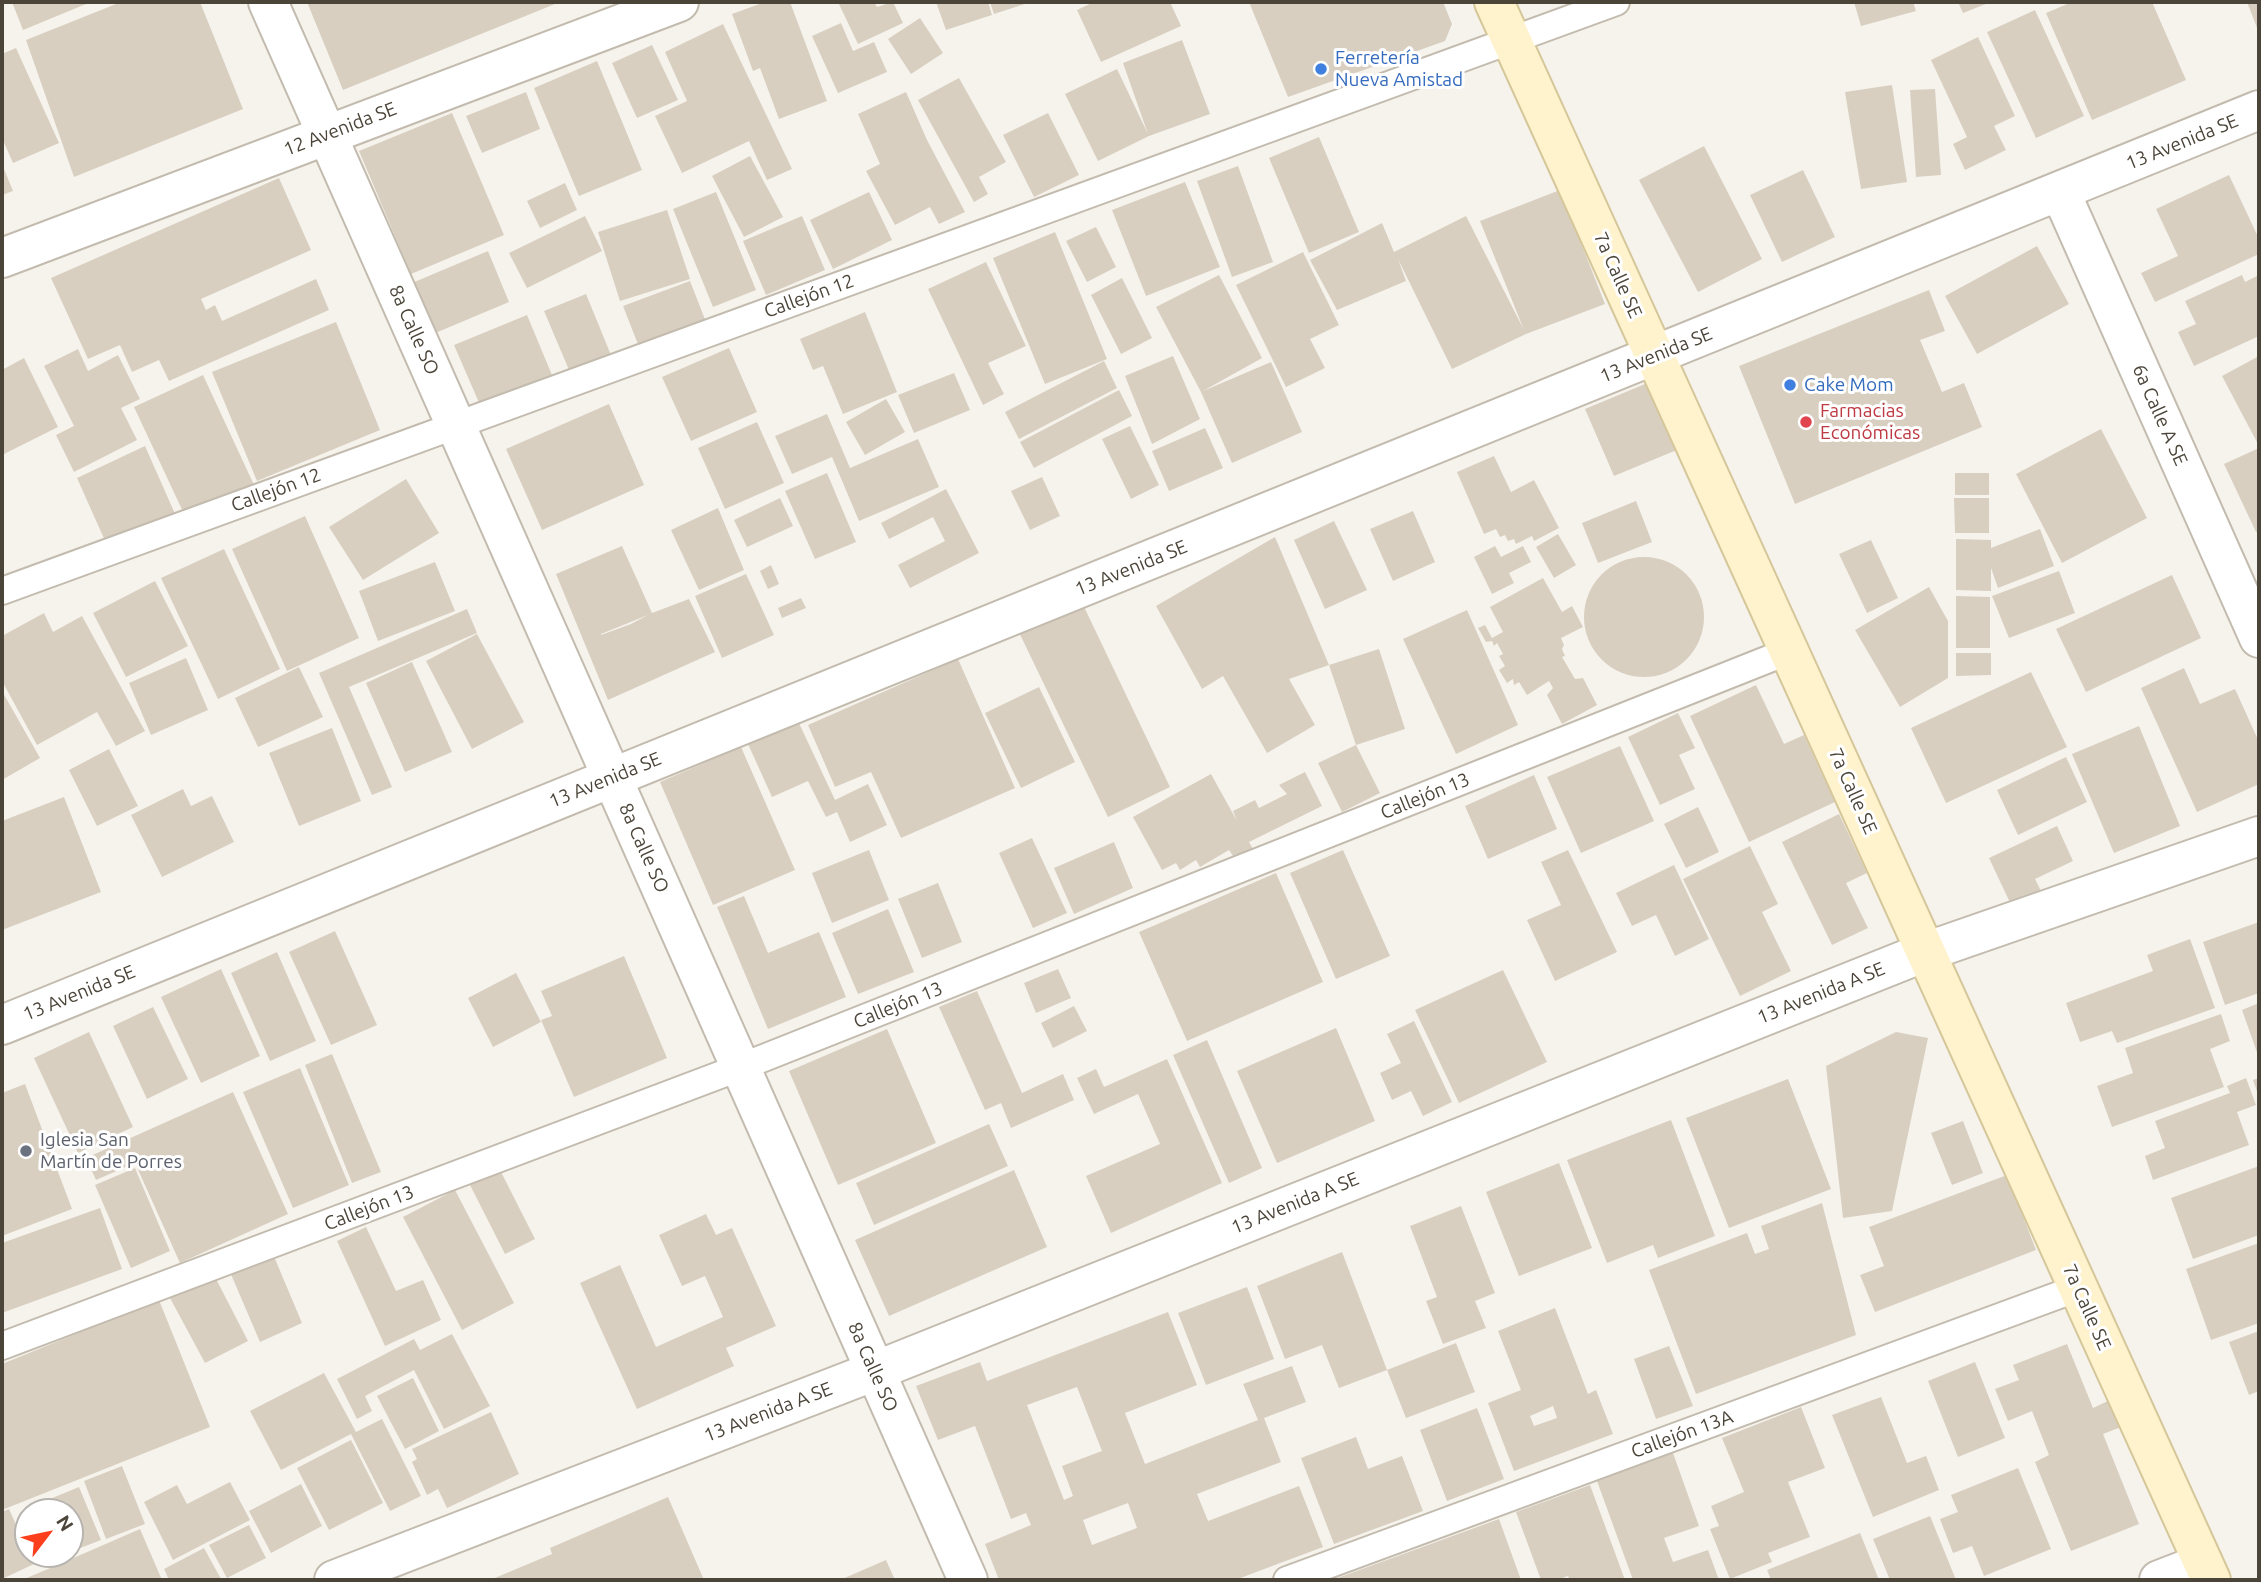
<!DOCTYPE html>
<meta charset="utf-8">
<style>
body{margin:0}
#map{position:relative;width:2261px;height:1582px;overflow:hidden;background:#f6f3ec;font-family:Ubuntu,sans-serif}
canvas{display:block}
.frame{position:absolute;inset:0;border:4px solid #4b4439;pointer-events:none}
.north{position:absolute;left:14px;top:1498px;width:70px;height:70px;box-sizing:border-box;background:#fff;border:2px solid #b7b4b0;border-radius:50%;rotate:58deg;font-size:19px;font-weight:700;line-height:28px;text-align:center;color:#4b4439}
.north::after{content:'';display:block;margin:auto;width:24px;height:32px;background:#fc3f1d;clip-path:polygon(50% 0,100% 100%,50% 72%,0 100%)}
</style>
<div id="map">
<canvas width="2261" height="1582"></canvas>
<div class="frame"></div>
<div class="north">N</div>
</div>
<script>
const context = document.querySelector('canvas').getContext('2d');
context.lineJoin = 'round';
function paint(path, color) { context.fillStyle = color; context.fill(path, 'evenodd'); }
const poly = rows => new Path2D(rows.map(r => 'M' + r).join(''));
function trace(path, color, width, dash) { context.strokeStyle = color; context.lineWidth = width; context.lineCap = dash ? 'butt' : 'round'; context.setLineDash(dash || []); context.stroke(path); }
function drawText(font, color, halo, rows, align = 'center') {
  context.font = font + ' Ubuntu,sans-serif'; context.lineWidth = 6; context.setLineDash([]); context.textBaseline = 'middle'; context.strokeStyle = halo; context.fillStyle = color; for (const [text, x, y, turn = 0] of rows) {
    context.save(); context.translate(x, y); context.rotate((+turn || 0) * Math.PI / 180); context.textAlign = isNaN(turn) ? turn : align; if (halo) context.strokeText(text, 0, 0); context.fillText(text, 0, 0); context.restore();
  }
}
paint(poly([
 [12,2,91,2,23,30],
 [121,2,200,2,243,109,74,177,26,40],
 [307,2,560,2,343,90],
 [765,2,790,2,827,101,779,119,760,68,753,71,732,14],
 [838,2,874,2,877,7,893,2,903,23,858,44],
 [936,2,988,2,992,15,946,30],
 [990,2,1031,2,994,14],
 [1094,2,1170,2,1181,26,1101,62,1077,10],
 [1249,2,1443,2,1452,24,1445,41,1288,97],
 [1854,2,1913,2,1916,11,1861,26],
 [1958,2,1991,2,1963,13],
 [2072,2,2152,2,2186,80,2092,120,2046,13],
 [2247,2,2259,2,2259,33],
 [2035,10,2084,116,2036,138,1987,32],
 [920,18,943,53,911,74,888,39],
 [841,23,853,51,874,42,887,72,838,93,812,36],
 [723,24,792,169,767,180,749,141,682,173,655,116,687,101,665,52],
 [1978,37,2015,116,1994,126,2006,150,1965,170,1953,144,1967,137,1931,60],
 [1182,40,1210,114,1149,136,1098,161,1065,94,1117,69,1148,134,1123,63],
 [652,45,678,100,637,118,612,63],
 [16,48,59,143,13,163,2,138,2,54],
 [597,61,642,170,579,196,534,88],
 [959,78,1006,162,979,177,988,194,974,202,918,100],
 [1892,85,1907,182,1861,189,1845,92],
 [1935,89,1941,175,1916,177,1910,90],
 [526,92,540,129,482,153,466,116],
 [906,92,927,140,965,212,939,224,930,207,895,225,866,171,880,164,858,114],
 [452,113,504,235,411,274,359,151],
 [1048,113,1079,175,1034,197,1003,135],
 [1319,137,1359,232,1309,253,1269,158],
 [1704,146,1762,259,1698,292,1639,180],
 [750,156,783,217,744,237,712,176],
 [2,164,13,191,2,195],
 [1238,166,1273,262,1232,277,1197,181],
 [1803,170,1835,237,1782,262,1750,195],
 [2229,175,2259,239,2259,254,2155,302,2141,273,2178,256,2156,209],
 [279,178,311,250,201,299,206,310,215,305,222,321,316,279,329,310,169,381,159,360,132,372,120,345,88,359,51,278],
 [1185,182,1220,267,1146,296,1112,210],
 [565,183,577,210,540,228,527,201],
 [1560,190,1605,304,1526,334,1452,369,1398,259,1406,281,1337,310,1310,260,1382,223,1394,252,1466,216,1524,330,1480,221],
 [716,192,756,290,713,307,673,209],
 [869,192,892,240,833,269,810,220],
 [667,210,690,279,620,301,598,232],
 [585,216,602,251,527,288,509,253],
 [802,216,825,270,766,295,743,241],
 [1096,227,1116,267,1087,282,1066,241],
 [1055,232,1107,359,1045,384,993,258],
 [2037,246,2069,304,1977,354,1945,296],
 [488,251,509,302,433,334,412,283],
 [1303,252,1339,325,1310,339,1325,368,1286,387,1236,285],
 [986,262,1026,346,988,363,1004,394,983,405,928,289],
 [1219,275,1262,358,1203,391,1271,362,1302,432,1232,463,1201,392,1156,307],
 [2242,275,2245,282,2259,275,2259,336,2194,366,2178,332,2196,324,2185,301],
 [1122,278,1152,338,1121,354,1091,295],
 [690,281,708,327,641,352,623,306],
 [1929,290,1945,331,1920,340,1942,392,1964,383,1982,427,1795,504,1739,366],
 [586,294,613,360,572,377,544,311],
 [865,312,897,392,843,414,823,366,813,370,800,339],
 [527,315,552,375,480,405,454,345],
 [336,322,380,430,257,481,212,372],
 [729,348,757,412,691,441,662,377],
 [78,349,88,371,118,355,140,399,121,408,137,440,74,472,56,435,74,426,44,366],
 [1173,356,1200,419,1152,444,1125,376],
 [2259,356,2259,446,2222,376],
 [24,358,58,427,2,455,2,370],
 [1104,361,1117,388,1019,439,1005,412],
 [954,373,970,410,914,433,898,395],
 [203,375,254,485,185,516,134,407],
 [1657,379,1684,447,1614,476,1585,409],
 [1119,390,1132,416,1034,468,1020,442],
 [886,399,905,432,865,455,846,422],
 [609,404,644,485,542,530,506,449],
 [827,414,850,468,918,439,939,487,859,521,832,457,792,474,775,436],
 [757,422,784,483,725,509,698,448],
 [1130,426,1159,485,1131,499,1102,439],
 [1205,428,1223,468,1169,491,1152,451],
 [2101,429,2147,518,2062,563,2016,474],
 [145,446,176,516,106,543,77,478],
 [2259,448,2259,531,2256,532,2224,464],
 [1494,456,1511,492,1534,480,1559,528,1534,541,1532,536,1516,544,1514,539,1508,541,1505,535,1500,537,1496,529,1484,534,1457,472],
 [827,473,856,542,815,559,785,491],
 [1955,473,1989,473,1989,495,1955,495],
 [1042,477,1060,516,1030,530,1011,491],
 [406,479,439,533,363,580,329,527],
 [946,489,979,553,910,588,898,565,945,541,933,517,889,539,881,523],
 [780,498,793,526,747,547,734,520],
 [1954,498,1989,498,1989,533,1955,533],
 [1636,501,1652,542,1598,563,1582,523],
 [718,508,744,570,699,590,671,530],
 [1413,511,1435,562,1393,581,1370,529],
 [305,516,359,638,287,671,232,549],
 [1334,521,1367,590,1325,609,1294,540],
 [2040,529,2054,566,1998,588,1991,568,1991,591,1956,590,1956,539,1991,540,1991,548],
 [1558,534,1576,565,1554,578,1536,547],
 [1275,537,1329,665,1289,679,1315,725,1267,753,1223,676,1202,689,1156,606],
 [1871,540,1898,598,1867,613,1839,554],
 [622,546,652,613,689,599,715,652,608,700,556,574],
 [648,615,631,624,601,635,601,634],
 [1495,546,1501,557,1523,546,1531,562,1509,573,1514,583,1492,594,1474,557],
 [224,549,280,669,218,699,161,578],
 '1584 617a60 60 0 1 1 120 0a60 60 0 1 1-120 0Z',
 [435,562,455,611,378,641,359,591],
 [771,565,779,584,768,589,760,571],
 [2059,571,2075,613,2009,638,1992,596],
 [746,574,774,635,722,658,695,596],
 [2172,575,2201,638,2086,692,2056,629],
 [1543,578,1562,612,1572,606,1583,627,1561,638,1564,645,1562,649,1565,656,1562,657,1575,679,1583,678,1597,705,1562,724,1547,695,1553,688,1549,681,1527,695,1519,682,1514,685,1513,679,1507,683,1499,670,1505,666,1499,656,1503,654,1497,643,1494,646,1492,641,1486,642,1478,628,1485,625,1492,638,1503,632,1490,607],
 [155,581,188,646,126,677,93,613],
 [1929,587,1948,621,1948,678,1900,707,1855,630],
 [1077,592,1170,787,1108,817,1014,622],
 [1956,596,1990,597,1990,648,1956,648],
 [801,598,806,608,782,618,778,608],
 [467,609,477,633,349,687,392,787,372,795,319,673],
 [1467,610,1518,725,1456,754,1403,639],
 [44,613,53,632,82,616,145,731,116,746,97,712,37,745,2,681,2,636],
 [477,634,524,722,472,749,426,661],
 [1379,649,1405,729,1356,745,1329,665],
 [1956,653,1991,653,1991,675,1956,676],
 [186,658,208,710,151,735,129,683],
 [958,659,1015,788,901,838,871,772,835,787,808,725],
 [412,662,452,752,405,772,366,683],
 [299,667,323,717,258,747,235,698],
 [2184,668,2200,704,2235,689,2259,742,2259,784,2197,812,2141,688],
 [2031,672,2067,747,1946,803,1911,728],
 [1756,685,1784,744,1804,735,1835,802,1749,842,1690,716],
 [1039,687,1075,762,1021,788,985,713],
 [2,691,40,758,2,780],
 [1678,713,1695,748,1679,755,1695,789,1660,805,1628,737],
 [798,721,835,800,868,784,887,825,850,842,837,812,826,817,808,781,772,797,748,744],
 [2139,726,2180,826,2114,853,2072,754],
 [332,728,361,801,299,826,269,753],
 [1356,745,1380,793,1342,812,1318,763],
 [1620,746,1654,821,1581,853,1547,777],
 [741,747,795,870,713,905,660,782],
 [109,749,138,806,97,826,69,770],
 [2066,757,2087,802,2018,835,1997,790],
 [1305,772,1322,806,1249,842,1253,849,1235,859,1229,850,1200,867,1196,860,1180,870,1176,863,1162,870,1133,817,1211,774,1237,821,1233,811,1255,800,1259,808,1287,794,1279,785],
 [1534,775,1557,829,1488,859,1465,806],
 [183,789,191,806,212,796,234,842,162,877,131,815],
 [64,797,101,892,2,930,2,821],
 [1698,807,1719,852,1686,868,1664,824],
 [1839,814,1867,873,1846,883,1868,928,1832,945,1782,842],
 [2057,826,2073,861,2035,879,2043,895,2013,909,1989,858],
 [1032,838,1067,913,1033,928,999,853],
 [1114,842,1133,888,1074,914,1054,868],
 [1750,846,1778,904,1762,912,1791,971,1740,996,1683,879],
 [869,850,889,900,832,923,812,873],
 [1343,850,1390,956,1336,979,1290,873],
 [1568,850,1617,952,1555,981,1527,920,1561,905,1541,862],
 [1674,865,1709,939,1675,956,1656,915,1632,926,1616,893],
 [1276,873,1323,982,1187,1041,1139,932],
 [938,883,962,942,922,958,898,899],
 [744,896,768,953,819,932,846,997,768,1029,717,907],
 [888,909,914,972,858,994,832,933],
 [2259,922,2259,993,2225,1005,2203,942],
 [335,931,377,1025,331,1045,289,952],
 [2190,939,2215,1008,2117,1043,2112,1031,2080,1042,2066,1003,2153,971,2147,955],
 [277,952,316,1041,270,1061,231,973],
 [624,956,667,1058,574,1097,541,1020,552,1016,541,991],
 [221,969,260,1056,201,1083,161,997],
 [1058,969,1071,998,1036,1013,1024,983],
 [1503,970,1547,1062,1459,1103,1415,1010],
 [516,973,541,1022,493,1047,468,998],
 [977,991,1022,1093,1063,1074,1074,1100,1011,1128,1001,1103,985,1110,939,1007],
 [2259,1003,2259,1058,2242,1010],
 [1074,1006,1087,1031,1053,1048,1041,1023],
 [153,1007,188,1079,147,1099,113,1026],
 [2221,1014,2230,1041,2210,1049,2224,1087,2112,1127,2097,1086,2133,1073,2125,1048],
 [1414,1021,1452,1102,1423,1116,1411,1091,1392,1100,1380,1073,1401,1063,1387,1034],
 [1336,1028,1375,1121,1277,1163,1237,1071],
 [887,1029,936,1143,838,1185,789,1071],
 [89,1032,133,1127,78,1153,34,1058],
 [1896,1032,1928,1038,1892,1211,1843,1218,1826,1066],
 [1207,1040,1262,1168,1229,1183,1173,1055],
 [332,1054,381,1172,352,1183,305,1065],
 [1167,1059,1222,1183,1111,1233,1086,1176,1160,1144,1138,1094,1094,1114,1077,1078,1096,1069,1104,1087],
 [300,1068,349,1185,293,1208,243,1092],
 [2246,1078,2256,1105,2237,1112,2249,1145,2153,1180,2145,1156,2165,1148,2155,1121,2230,1093,2227,1086],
 [2259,1078,2259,1097,2253,1080],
 [1788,1079,1831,1189,1729,1228,1686,1118],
 [25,1084,72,1209,2,1236,2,1093],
 [233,1092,288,1214,180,1263,135,1163,96,1180,86,1158],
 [1671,1120,1715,1236,1658,1258,1653,1245,1607,1263,1567,1160],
 [1963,1121,1983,1173,1952,1185,1931,1133],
 [989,1124,1008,1166,874,1225,856,1183],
 [1559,1163,1592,1248,1519,1276,1486,1192],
 [2259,1166,2259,1235,2193,1259,2171,1198],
 [135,1168,170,1251,131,1268,95,1185],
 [500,1170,535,1239,505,1254,470,1185],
 [1014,1170,1047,1247,889,1316,855,1240],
 [2007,1175,2036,1250,1875,1312,1860,1275,1884,1266,1869,1227],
 [455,1190,514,1303,462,1330,403,1217],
 [1822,1203,1856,1335,1696,1394,1649,1270,1747,1233,1755,1254,1769,1249,1761,1226],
 [1461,1206,1495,1293,1475,1301,1486,1328,1443,1344,1426,1301,1437,1297,1410,1226],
 [100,1208,122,1269,2,1313,2,1243],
 [706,1214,716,1235,732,1228,776,1326,726,1348,734,1366,637,1409,580,1283,620,1265,656,1347,723,1317,705,1276,682,1286,659,1235],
 [366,1227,396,1291,423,1280,441,1320,385,1346,337,1241],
 [2259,1243,2259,1323,2211,1340,2186,1269],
 [270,1247,302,1323,260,1342,227,1265],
 [1342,1252,1387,1370,1339,1388,1322,1345,1285,1359,1257,1286],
 [214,1275,248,1341,205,1363,170,1298],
 [1247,1287,1274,1359,1206,1385,1178,1313],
 [159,1300,210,1427,2,1510,2,1364],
 [1555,1308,1588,1394,1596,1390,1613,1434,1514,1471,1488,1403,1521,1390,1498,1331],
 [1553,1406,1557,1418,1534,1426,1530,1416],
 [1168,1312,1197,1385,1125,1413,1145,1464,1258,1420,1243,1384,1292,1366,1306,1402,1264,1418,1281,1462,1197,1494,1208,1521,1299,1486,1323,1547,1235,1580,999,1580,985,1544,1031,1525,1026,1513,1011,1519,975,1426,938,1440,916,1386,980,1362,987,1381],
 [1077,1387,1102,1451,1062,1466,1073,1496,1064,1500,1027,1405],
 [1128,1503,1137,1528,1092,1545,1083,1520],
 [2259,1331,2259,1391,2249,1395,2229,1342],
 [452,1334,490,1406,444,1429,414,1370,365,1396,372,1411,357,1419,337,1379,414,1339,420,1350],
 [1456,1343,1475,1392,1406,1418,1387,1370],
 [2067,1344,2093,1408,2110,1400,2121,1427,2103,1434,2139,1524,2071,1551,2035,1462,2049,1455,2032,1411,2008,1421,1995,1389,2019,1380,2013,1365],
 [1669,1346,1693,1406,1656,1419,1634,1359],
 [1975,1362,2005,1438,1958,1457,1928,1381],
 [324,1373,356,1432,382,1419,421,1496,390,1511,351,1434,281,1470,250,1411],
 [413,1378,439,1431,405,1449,377,1396],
 [1881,1397,1907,1463,1926,1456,1939,1490,1873,1517,1832,1415],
 [1801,1407,1825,1468,1788,1482,1810,1537,1768,1553,1772,1562,1730,1579,1710,1529,1719,1526,1711,1506,1744,1492,1722,1438],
 [1477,1408,1504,1479,1447,1501,1420,1430],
 [491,1412,519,1474,447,1508,438,1489,427,1495,412,1462,417,1459,412,1449],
 [1356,1437,1368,1469,1402,1456,1423,1511,1334,1544,1301,1458],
 [351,1440,383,1503,329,1530,297,1468],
 [1673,1453,1699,1526,1664,1538,1673,1562,1708,1550,1719,1580,1633,1580,1597,1481],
 [122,1466,145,1524,106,1539,84,1481],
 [2018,1468,2051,1549,1984,1576,1972,1546,1953,1553,1940,1519,1958,1512,1951,1495],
 [230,1482,250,1520,173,1560,144,1502,177,1485,187,1504],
 [301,1484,322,1526,271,1553,249,1511],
 [1590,1485,1625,1580,1570,1580,1568,1576,1557,1580,1541,1580,1516,1512],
 [79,1487,101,1540,70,1552,70,1512,30,1512,28,1508],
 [668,1497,704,1580,490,1580,552,1554,550,1548],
 [9,1509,34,1564,2,1579,2,1512],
 [1930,1516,1956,1580,1890,1580,1873,1539],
 [1499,1519,1521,1580,1332,1580],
 [249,1525,266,1558,227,1578,209,1545],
 [140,1529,162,1580,22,1580,55,1566],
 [1860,1533,1879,1580,1771,1580,1767,1570],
 [204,1548,221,1579,169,1580,164,1569],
 [47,1554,65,1554,50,1560],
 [886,1560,895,1580,840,1580]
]), '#d8cfc1');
const service = poly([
 [2,591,1616,2],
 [2,1346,741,1067,1789,651],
 [1287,1580,2078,1288]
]);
const minor = poly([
 [268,2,968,1580],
 [2060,191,2259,638],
 [2,258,679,2],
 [2,1025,2259,110],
 [334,1580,875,1371,1925,952,2259,836],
 [2159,1580,2203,1563]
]);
const secondary = poly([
 [1494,2,2211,1580]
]);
trace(service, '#c2bbae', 30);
trace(minor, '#c2bbae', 42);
trace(secondary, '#d6c79b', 42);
trace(service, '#fff', 26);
trace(minor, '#fff', 38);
trace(secondary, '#fff3cd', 38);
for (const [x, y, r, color] of [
 [1321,69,7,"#3f7fe0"],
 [1790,385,7,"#3f7fe0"],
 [1806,422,7,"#e0444e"],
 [26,1151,7,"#6b7280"]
]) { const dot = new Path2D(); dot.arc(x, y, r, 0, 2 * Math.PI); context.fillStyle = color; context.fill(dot); trace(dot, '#fff', 2.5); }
drawText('19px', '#366cbe', '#fff', [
 ["Ferretería",1335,58],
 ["Nueva Amistad",1335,80],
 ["Cake Mom",1804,385]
], 'left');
drawText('19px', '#4b4439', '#fff', [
 ["12 Avenida SE",340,129,-21],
 ["13 Avenida SE",2182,142,-22],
 ["7a Calle SE",1618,275,66],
 ["Callejón 12",809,296,-20],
 ["8a Calle SO",414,330,66],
 ["13 Avenida SE",1656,355,-22],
 ["6a Calle A SE",2160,415,66],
 ["Callejón 12",276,490,-20],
 ["13 Avenida SE",1131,568,-22],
 ["13 Avenida SE",605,780,-22],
 ["7a Calle SE",1853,791,66],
 ["Callejón 13",1425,796,-22],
 ["8a Calle SO",644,848,66],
 ["13 Avenida SE",79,993,-22],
 ["13 Avenida A SE",1821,993,-22],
 ["Callejón 13",898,1005,-22],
 ["13 Avenida A SE",1295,1203,-22],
 ["Callejón 13",369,1208,-21],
 ["7a Calle SE",2087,1307,66],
 ["8a Calle SO",873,1367,66],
 ["13 Avenida A SE",768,1412,-21],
 ["Callejón 13A",1682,1434,-20]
]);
drawText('19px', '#be3a42', '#fff', [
 ["Farmacias",1820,411],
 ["Económicas",1820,433]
], 'left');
drawText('19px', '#5b616d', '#fff', [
 ["Iglesia San",40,1140],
 ["Martín de Porres",40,1162]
], 'left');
</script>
